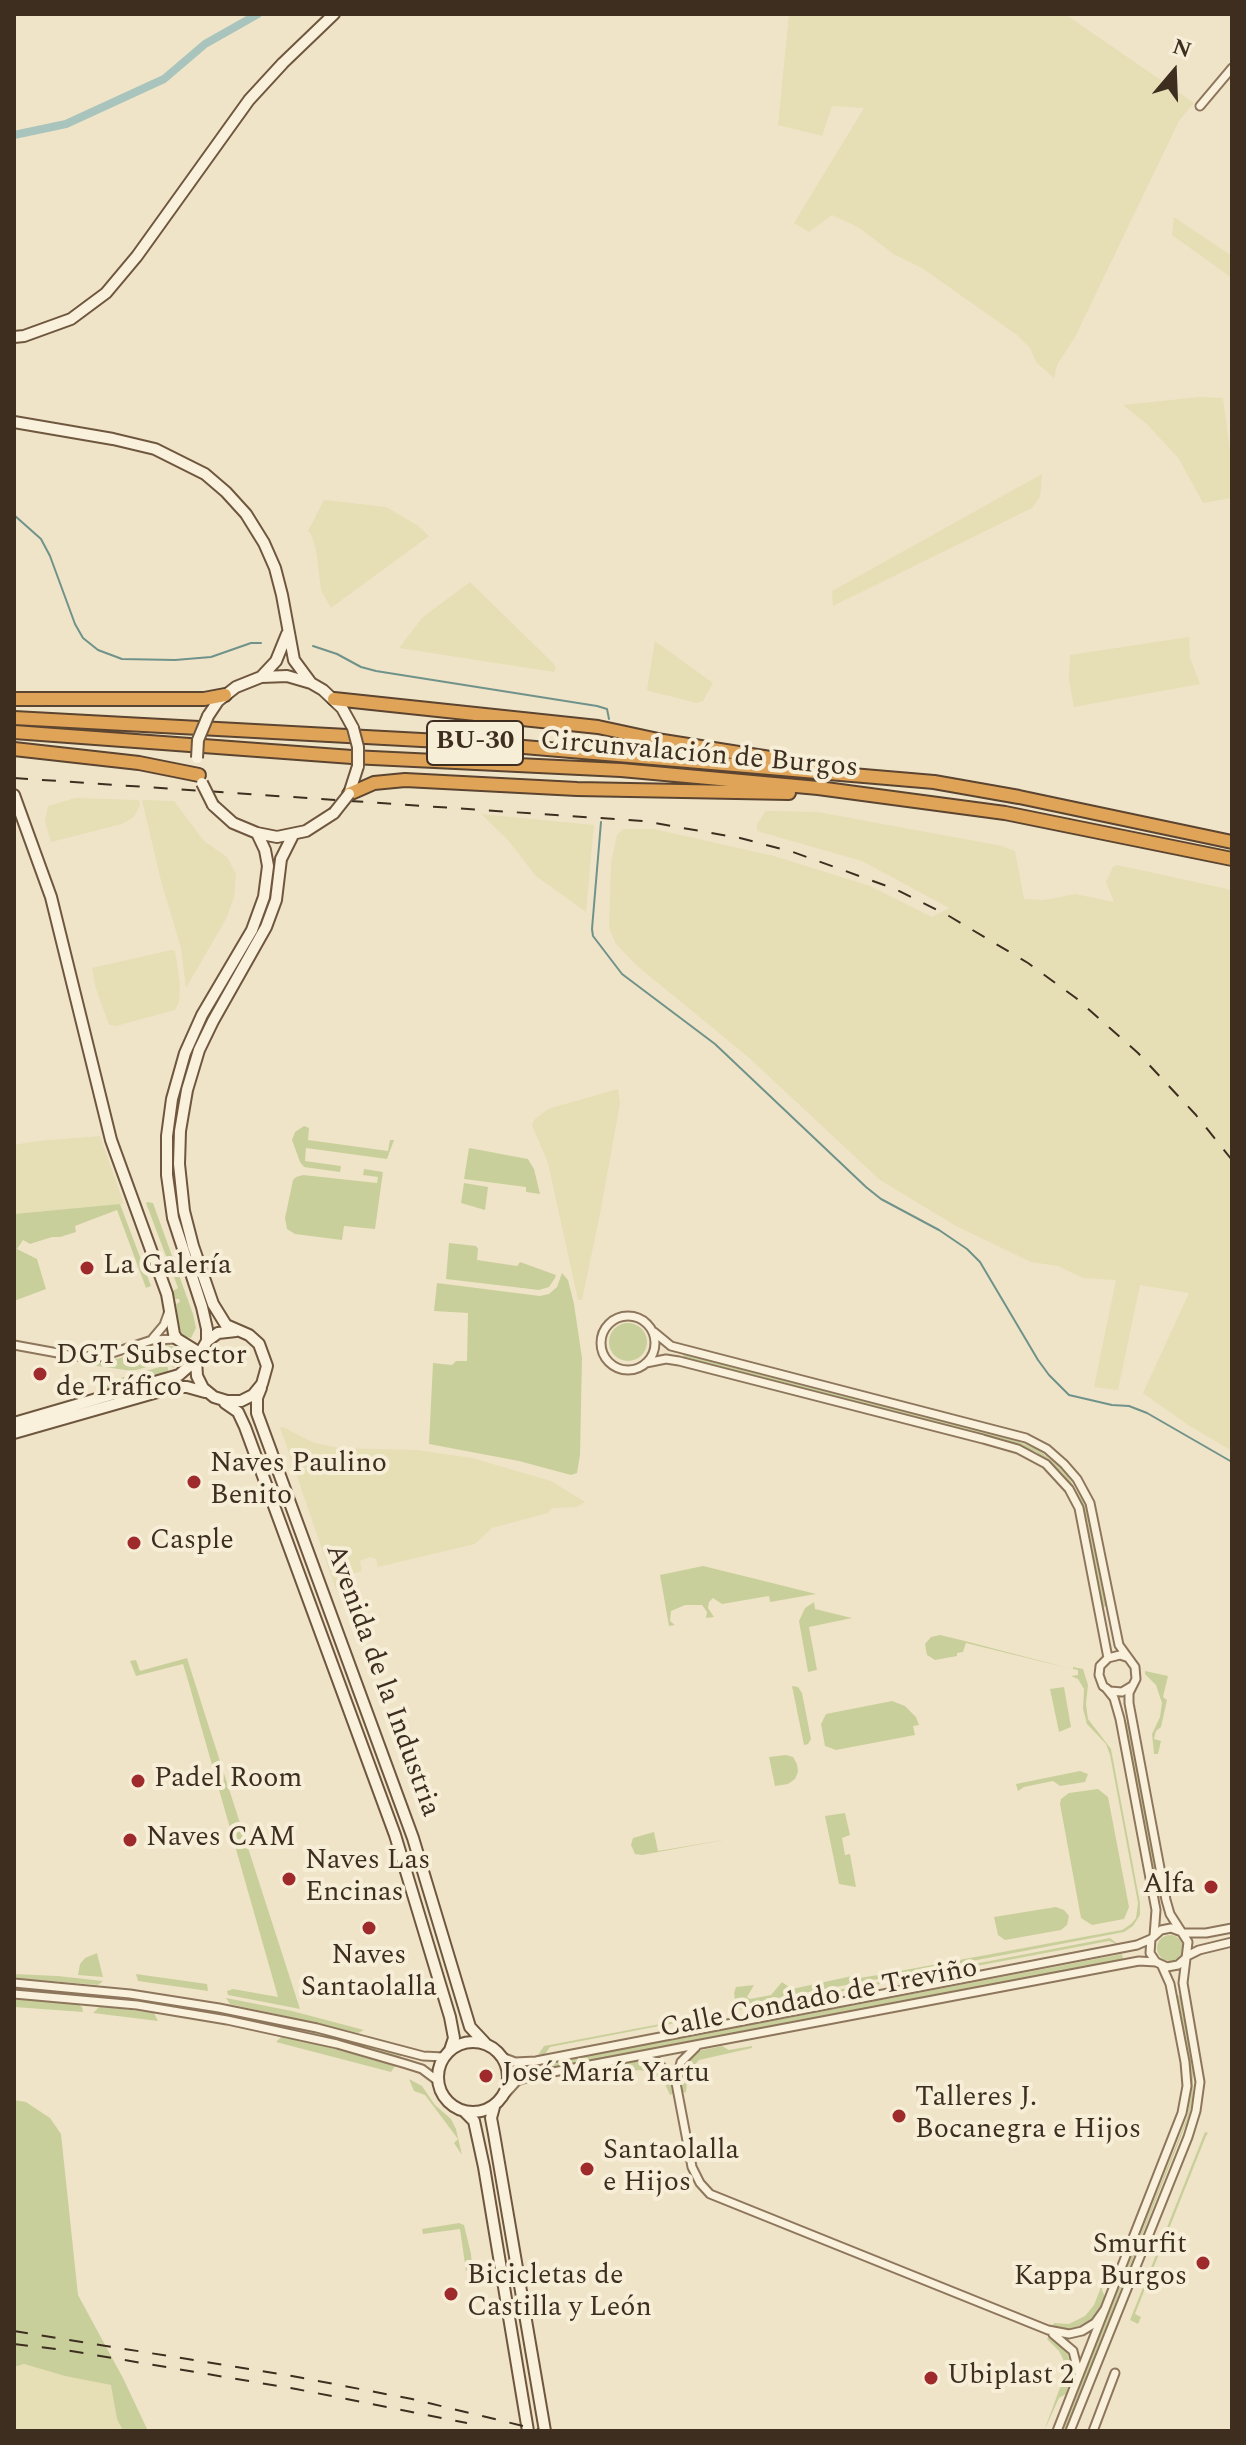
<!DOCTYPE html>
<meta charset="utf-8">
<style>
body{margin:0}
#map{position:relative;width:1246px;height:2445px;overflow:hidden;background:#f0e4c8;font-family:Spectral,serif}
canvas{display:block}
.frame{position:absolute;inset:0;border:16px solid #3d2e20;pointer-events:none}
.north{position:absolute;left:1134px;top:32px;width:80px;height:80px;-webkit-text-stroke:6px #f7eed8;paint-order:stroke;rotate:19deg;font-size:22px;font-weight:700;line-height:32px;text-align:center;color:#3d2e20}
.north::after{content:'';display:block;margin:auto;width:28px;height:36px;background:#3d2e20;clip-path:polygon(50% 0,100% 100%,50% 72%,0 100%)}
</style>
<div id="map">
<canvas width="1246" height="2445"></canvas>
<div class="frame"></div>
<div class="north">N</div>
</div>
<script>
const context = document.querySelector('canvas').getContext('2d');
context.lineJoin = 'round';
function paint(path, color) { context.fillStyle = color; context.fill(path, 'evenodd'); }
const poly = rows => new Path2D(rows.map(r => 'M' + r).join(''));
function trace(path, color, width, dash) { context.strokeStyle = color; context.lineWidth = width; context.lineCap = dash ? 'butt' : 'round'; context.setLineDash(dash || []); context.stroke(path); }
function drawText(font, color, halo, rows, align = 'center') {
  context.font = font + ' Spectral,serif'; context.lineWidth = 8; context.setLineDash([]); context.textBaseline = 'middle'; context.strokeStyle = halo; context.fillStyle = color; for (const [text, x, y, turn = 0] of rows) {
    context.save(); context.translate(x, y); context.rotate((+turn || 0) * Math.PI / 180); context.textAlign = isNaN(turn) ? turn : align; if (halo) context.strokeText(text, 0, 0); context.fillText(text, 0, 0); context.restore();
  }
}
paint(poly([
 [789,14,1065,14,1194,103,1179,121,1075,337,1057,365,1054,378,1036,362,1030,348,1017,335,922,268,895,255,858,227,832,215,809,232,794,223,864,108,832,106,822,136,778,125],
 [1174,217,1232,256,1232,278,1172,235],
 [1199,397,1223,398,1232,466,1232,498,1203,503,1179,459,1147,424,1123,405],
 [1042,474,1040,497,1032,508,833,606,832,591],
 [324,500,386,507,417,525,429,536,331,608,321,590,316,550,311,534,308,531],
 [470,582,554,664,556,668,554,672,399,648,423,617],
 [1189,637,1190,658,1200,684,1074,707,1069,680,1070,655],
 [655,641,713,683,703,701,697,703,649,691,647,689],
 [75,798,139,800,140,805,134,817,122,824,51,842,45,821,48,806],
 [142,800,174,801,204,841,227,857,236,874,234,897,226,919,186,988,181,948,161,881],
 [766,811,818,812,1002,846,1015,851,1024,899,1044,900,1075,894,1114,902,1106,882,1113,867,1117,865,1232,890,1232,1451,1188,1425,1143,1393,1189,1293,1140,1285,1118,1390,1094,1387,1116,1280,1083,1278,1058,1266,1031,1262,956,1226,880,1180,747,1056,636,965,616,944,609,928,611,863,617,835,623,829,654,829,774,856,870,886,932,917,949,908,862,861,757,831,757,824],
 [481,814,594,825,586,912,536,876,508,840],
 [172,950,175,951,180,984,179,1002,175,1010,116,1026,109,1025,96,989,92,968],
 [618,1089,620,1103,600,1214,582,1300,578,1300,548,1163,532,1125,534,1120,548,1109],
 [100,1136,124,1204,14,1214,14,1145,37,1141],
 [280,1427,285,1428,314,1443,340,1448,417,1450,472,1458,551,1481,585,1502,576,1507,552,1508,548,1513,492,1528,475,1544,378,1567,376,1559,370,1557,360,1561,362,1571,352,1574,336,1590],
 [24,2364,65,2376,112,2385,117,2418,123,2431,14,2431,14,2367]
]), '#e6deb5');
paint(poly([
 [304,1126,309,1128,308,1140,388,1151,390,1140,394,1140,387,1159,306,1148,305,1161,341,1166,340,1172,304,1167,300,1162,292,1140,295,1132],
 [469,1148,528,1159,534,1169,540,1194,526,1192,526,1187,464,1179],
 [364,1169,383,1172,375,1229,344,1226,342,1240,295,1234,287,1229,285,1218,293,1180,296,1177,303,1175,377,1183,378,1177,363,1175],
 [464,1183,488,1187,485,1210,461,1203],
 [148,1202,153,1203,193,1314,196,1328,191,1338,183,1336,179,1327,176,1304,180,1302,179,1299,175,1299,173,1291,178,1288,146,1203],
 [120,1204,151,1286,146,1288,117,1210,75,1226,76,1232,60,1237,52,1237,30,1244,23,1240,17,1249,37,1259,46,1289,14,1301,14,1214],
 [449,1243,476,1246,478,1249,477,1260,517,1266,520,1262,556,1275,555,1278,549,1287,539,1290,446,1279],
 [562,1273,568,1280,574,1304,582,1358,580,1455,577,1473,571,1475,519,1461,429,1444,433,1363,452,1365,456,1361,467,1361,468,1313,434,1311,437,1283,540,1296,549,1294,557,1287],
 '609 1342a19 19 0 1 1 38 0a19 19 0 1 1-38 0Z',
 [163,1344,179,1348,184,1353,181,1362,173,1368,170,1361,132,1371,91,1365,124,1357,126,1363,154,1352,152,1347],
 [684,1354,1012,1439,1037,1449,1064,1470,1085,1504,1106,1606,1103,1607,1087,1523,1079,1499,1062,1473,1036,1452,1006,1440,683,1357],
 [167,1365,169,1373,104,1392,102,1383],
 [703,1566,752,1578,816,1594,770,1602,769,1596,722,1604,713,1598,709,1602,708,1608,714,1617,706,1618,707,1612,702,1605,685,1605,671,1611,670,1621,675,1625,669,1626,660,1575],
 [814,1602,815,1609,852,1618,809,1627,817,1670,808,1672,799,1621,805,1608],
 [940,1635,965,1641,1072,1669,966,1643,963,1652,957,1653,957,1656,935,1660,927,1655,925,1644,931,1637],
 [187,1658,209,1727,300,2009,228,1995,227,1991,233,1989,278,1997,187,1677,183,1664,136,1676,130,1661,136,1660,140,1671],
 [1073,1667,1083,1669,1088,1685,1086,1704,1088,1719,1111,1749,1140,1903,1140,1915,1133,1926,1124,1932,736,2006,734,1993,736,1987,754,1985,747,1997,750,1999,771,1995,782,1982,792,1989,852,1976,853,1979,878,1975,1105,1933,1122,1930,1131,1924,1136,1918,1138,1903,1110,1755,1106,1744,1087,1724,1083,1709,1084,1689,1078,1679,1071,1676,1078,1675,1078,1670,1073,1669],
 [1145,1671,1168,1676,1163,1697,1167,1700,1161,1727,1156,1731,1154,1739,1161,1741,1158,1754,1154,1754,1152,1734,1160,1717,1162,1703,1156,1685,1145,1674],
 [792,1686,798,1687,802,1693,811,1739,808,1744,804,1745],
 [1064,1687,1071,1727,1059,1732,1050,1689],
 [892,1701,905,1706,916,1717,919,1725,913,1726,915,1735,836,1750,825,1746,821,1724,826,1714],
 [1125,1722,1128,1722,1162,1899,1159,1899],
 [786,1755,793,1757,797,1764,798,1772,795,1779,788,1784,775,1786,769,1757],
 [1080,1771,1088,1774,1085,1782,1060,1786,1053,1781,1024,1787,1018,1791,1016,1784],
 [1098,1789,1108,1797,1129,1907,1124,1919,1092,1925,1081,1918,1060,1804,1061,1799,1069,1793],
 [845,1813,850,1835,842,1838,845,1855,850,1854,856,1887,839,1884,825,1816],
 [654,1832,658,1851,729,1839,642,1855,635,1854,631,1845,633,1838],
 [1056,1907,1064,1910,1069,1916,1067,1925,1061,1930,1005,1940,998,1935,994,1917],
 '1157 1948a13 13 0 1 1 26 0a13 13 0 1 1-26 0Z',
 [1110,1938,1119,1945,1109,1941,743,2010,738,2009],
 [97,1953,103,1977,78,1975,80,1964,85,1958],
 [1122,1954,1123,1959,540,2070,540,2065],
 [14,1974,58,1976,103,1981,98,1985,14,1978],
 [136,1974,207,1984,208,1991,138,1981],
 [14,1988,114,1996,202,2009,289,2026,402,2055,400,2057,293,2029,201,2011],
 [1180,1995,1193,2072,1193,2097,1189,2116,1065,2431,1062,2431,1188,2115,1191,2070,1177,1996],
 [226,1998,292,2011,364,2030,358,2033,230,2004],
 [14,1999,78,2004,82,2007,83,2012,14,2007],
 [100,2006,154,2013,158,2021,93,2013],
 [708,2015,706,2017,550,2047,545,2054,538,2055,544,2046],
 [282,2036,339,2050,395,2066,391,2072,276,2042],
 [722,2046,729,2050,752,2046,752,2048,699,2060,688,2073,686,2092,682,2093,681,2075,686,2062,698,2051],
 [637,2061,650,2063,659,2067,667,2075,673,2094,670,2095,665,2084,651,2072,638,2070,612,2075,615,2066],
 [409,2079,422,2086,435,2105,451,2119,456,2129,462,2155,454,2143,458,2139,425,2095,414,2091],
 [14,2100,26,2102,50,2118,61,2134,78,2295,123,2378,148,2431,123,2431,117,2419,111,2385,65,2376,24,2364,14,2367],
 [1205,2132,1208,2133,1206,2136,1135,2314,1141,2317,1138,2324,1130,2320],
 [459,2223,464,2225,471,2254,472,2265,466,2271,460,2229,423,2234,422,2229],
 [1103,2282,1102,2290,1105,2297,1098,2312,1090,2322,1073,2329,1052,2327,1054,2323,1069,2324,1085,2316,1094,2305],
 [1049,2336,1066,2349,1073,2372,1066,2394,1059,2398,1044,2431,1065,2374,1063,2359,1059,2351,1047,2339]
]), '#c9cf9b');
trace(poly([
 [14,515,41,539,50,556,75,624,83,638,98,650,122,659,175,660,211,657,251,643,261,643],
 [313,646,337,654,361,667,376,671,597,706,607,709,609,719],
 [601,822,592,929,593,936,622,974,715,1044,866,1187,881,1199,939,1230,967,1249,980,1262,1038,1360,1049,1375,1069,1395,1112,1405,1129,1406,1147,1413,1232,1462]
]), '#6f938a', 2);
trace(poly([
 [14,135,66,124,164,79,205,44,258,14]
]), '#a9c4bc', 8);
const street = poly([
 [1200,106,1232,68],
 '601 1343a27 27 0 1 1 54 0a27 27 0 1 1-54 0Z',
 [654,1332,671,1346,1026,1438,1047,1449,1064,1464,1077,1479,1090,1503,1119,1645,1135,1667,1136,1679,1129,1693,1129,1703,1166,1900,1170,1914,1188,1942,1183,1983,1200,2082,1196,2111,1188,2137,1070,2431],
 [153,1338,164,1325,169,1311],
 [14,1345,74,1356,100,1357,152,1340,177,1339],
 [646,1363,666,1359,679,1361,983,1439,1018,1449,1046,1464,1069,1489,1079,1508,1108,1658],
 [1126,1657,1120,1655,1108,1658,1100,1666,1099,1675,1103,1686,1110,1691,1122,1692,1132,1686],
 [1106,1688,1114,1698,1120,1719,1156,1910,1154,1936],
 [1179,1931,1171,1928,1161,1930,1151,1939,1150,1953,1156,1962,1167,1967,1178,1965,1186,1958],
 [1183,1933,1206,1933,1232,1928],
 [1187,1956,1199,1950,1232,1942],
 [14,1983,130,1994,219,2008,317,2028,423,2056,444,2057],
 [14,1994,137,2005,227,2020,337,2044,406,2064,422,2069,438,2081],
 [696,2047,681,2062,676,2083,692,2167,700,2183,710,2194,1048,2330,1069,2334,1082,2331,1095,2323,1105,2309],
 [502,2057,515,2062,536,2061,1137,1945,1151,1939],
 [644,2058,657,2062,676,2083],
 [500,2100,517,2081,532,2076,1139,1961,1156,1962],
 [1053,2334,1073,2351,1078,2371],
 [1057,2431,1182,2113,1187,2086,1185,2062,1170,1984,1162,1966],
 [1093,2431,1115,2373]
]);
const secondary = poly([
 [14,337,24,336,71,319,106,293,137,256,249,100,283,63,334,14],
 [14,422,113,439,155,449,205,474,226,492,246,514,264,543,275,568,282,595,294,660,311,683],
 [261,677,276,661,287,634],
 [208,716,218,701,236,687,261,677,287,676,311,683,323,690,342,708,353,728],
 [349,794,358,766],
 [14,795,51,897,111,1140,167,1294,174,1334,177,1339,198,1352],
 [213,805,233,823,257,833,277,837,306,831,334,813],
 [236,1331,218,1333,207,1341,196,1360,197,1376,203,1388,214,1397,227,1401,241,1401,253,1395,262,1384,267,1366,259,1344,249,1335,226,1325,213,1304,193,1246,184,1211,179,1164,180,1131,187,1090,199,1050,213,1021,266,927,276,900,281,859,293,835],
 [207,1341,207,1329,202,1307,173,1218,167,1175,167,1136,172,1099,185,1053,202,1015,252,930,264,897,268,866,265,850,257,833],
 [261,1388,257,1398,257,1413,413,1838,470,2027,485,2043],
 [225,1403,238,1412,245,1427,395,1835,450,2017,454,2038,450,2050],
 [14,1423,179,1375,196,1360],
 [14,1433,175,1387,187,1387,205,1392],
 '438 2077a35 35 0 1 1 70 0a35 35 0 1 1-70 0Z',
 [494,2107,491,2118,494,2134,545,2431],
 [464,2111,474,2121,484,2167,528,2431]
]);
const highway = poly([
 [14,699,204,699,225,695],
 [334,699,598,727,663,741,789,761],
 [14,718,477,743,934,782,1019,797,1232,842],
 [14,732,352,757,621,770,818,788,1005,813,1232,859],
 [14,749,139,763,199,775],
 [349,794,374,783,405,780,577,789,789,793]
]);
trace(street, '#8d765c', 11);
trace(secondary, '#6f573f', 14);
trace(highway, '#5b4430', 16);
trace(street, '#faf1dc', 7);
trace(secondary, '#faf1dc', 10);
trace(highway, '#e0a458', 12);
trace(poly([
 [14,778,643,821,740,838,793,852,895,889,949,916,1028,963,1076,998,1138,1053,1196,1115,1232,1160],
 [14,2331,292,2376,412,2399,544,2431],
 [14,2344,65,2350,296,2389,467,2423]
]), '#3d2e20', 2, [14, 14]);
const secondaryBridge = poly([
 [353,728,358,747,358,766],
 [197,758,198,740,208,716],
 [202,783,213,805],
 [334,813,349,794]
]);
trace(secondaryBridge, '#6f573f', 14, []);
trace(secondaryBridge, '#faf1dc', 10);
for (const [x, y, r, color] of [
 [87,1268,8,"#9e2a2b"],
 [40,1374,8,"#9e2a2b"],
 [194,1482,8,"#9e2a2b"],
 [134,1543,8,"#9e2a2b"],
 [138,1781,8,"#9e2a2b"],
 [130,1840,8,"#9e2a2b"],
 [289,1879,8,"#9e2a2b"],
 [1211,1887,8,"#9e2a2b"],
 [369,1928,8,"#9e2a2b"],
 [486,2076,8,"#9e2a2b"],
 [899,2116,8,"#9e2a2b"],
 [587,2169,8,"#9e2a2b"],
 [1203,2263,8,"#9e2a2b"],
 [451,2294,8,"#9e2a2b"],
 [931,2378,8,"#9e2a2b"]
]) { const dot = new Path2D(); dot.arc(x, y, r, 0, 2 * Math.PI); context.fillStyle = color; context.fill(dot); trace(dot, '#f7eed8', 3); }
for (const [x, y, w] of [
 [475,743,96]
]) { const box = new Path2D(); box.roundRect(x - w / 2, y - 22, w, 44, 6); context.fillStyle = '#f7eed8'; context.fill(box); trace(box, '#3d2e20', 2); }
drawText('bold 26px', '#3d2e20', null, [
 ["BU-30",475,743]
]);
drawText('28px', '#3d2e20', '#f7eed8', [
 ["Circunvalación de Burgos",699,756,5],
 ["Avenida de la Industria",381,1681,70],
 ["Calle Condado de Treviño",819,2000,-11]
]);
drawText('28px', '#3d2e20', '#f7eed8', [
 ["La Galería",103,1268],
 ["DGT Subsector",56,1358],
 ["de Tráfico",56,1390],
 ["Naves Paulino",210,1466],
 ["Benito",210,1498],
 ["Casple",150,1543],
 ["Padel Room",154,1781],
 ["Naves CAM",146,1840],
 ["Naves Las",305,1863],
 ["Encinas",305,1895],
 ["Alfa",1195,1887,"right"],
 ["Naves",369,1958,"center"],
 ["Santaolalla",369,1990,"center"],
 ["José María Yartu",502,2076],
 ["Talleres J.",915,2100],
 ["Bocanegra e Hijos",915,2132],
 ["Santaolalla",603,2153],
 ["e Hijos",603,2185],
 ["Smurfit",1187,2247,"right"],
 ["Kappa Burgos",1187,2279,"right"],
 ["Bicicletas de",467,2278],
 ["Castilla y León",467,2310],
 ["Ubiplast 2",947,2378]
], 'left');
</script>
